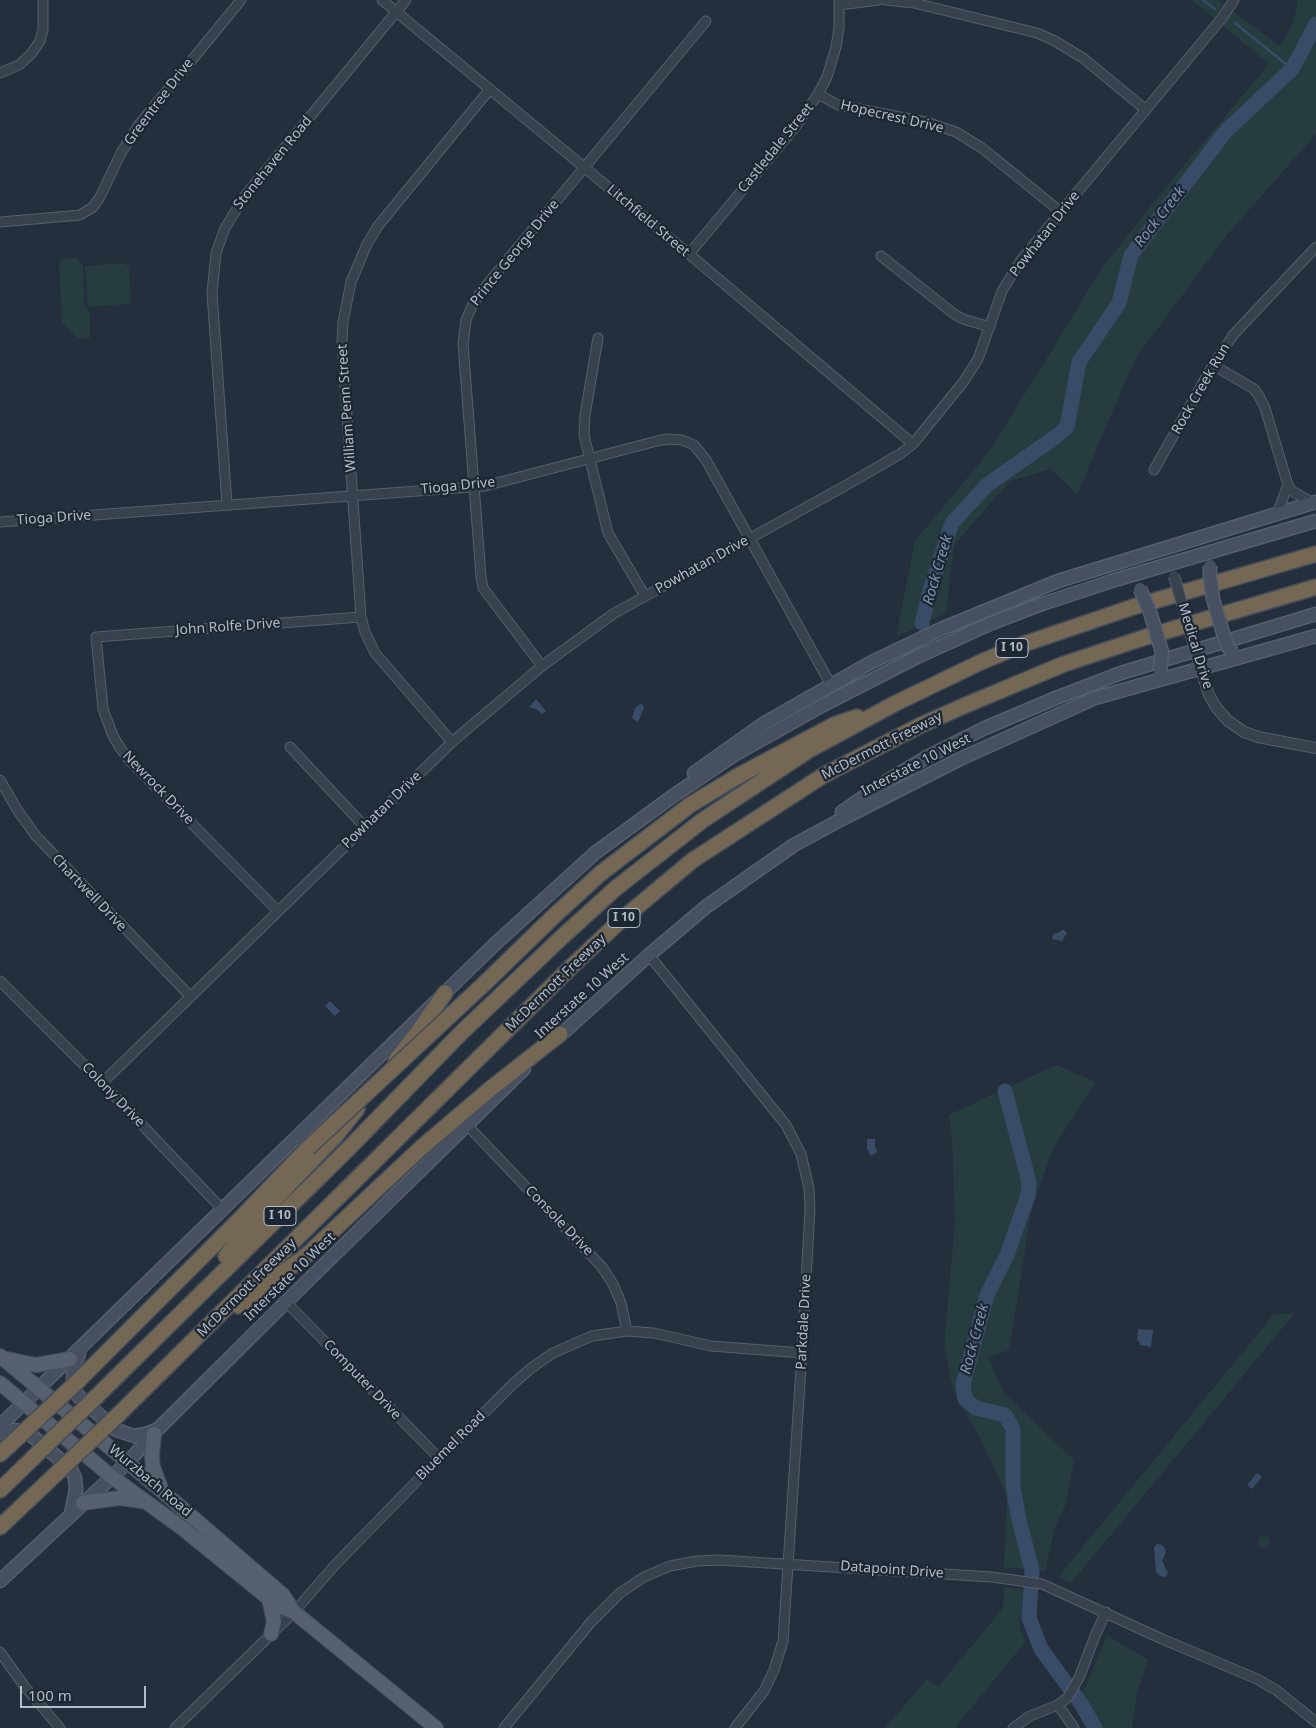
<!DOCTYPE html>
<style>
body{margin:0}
#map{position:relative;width:1316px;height:1728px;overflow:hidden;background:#242f3e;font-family:"Noto Sans",sans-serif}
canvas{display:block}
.scale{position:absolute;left:20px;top:1686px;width:126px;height:22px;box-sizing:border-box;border:2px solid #b4bcc9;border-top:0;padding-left:6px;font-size:15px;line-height:18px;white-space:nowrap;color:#b4bcc9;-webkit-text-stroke:4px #1d2633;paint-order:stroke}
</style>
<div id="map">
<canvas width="1316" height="1728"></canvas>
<div class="scale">100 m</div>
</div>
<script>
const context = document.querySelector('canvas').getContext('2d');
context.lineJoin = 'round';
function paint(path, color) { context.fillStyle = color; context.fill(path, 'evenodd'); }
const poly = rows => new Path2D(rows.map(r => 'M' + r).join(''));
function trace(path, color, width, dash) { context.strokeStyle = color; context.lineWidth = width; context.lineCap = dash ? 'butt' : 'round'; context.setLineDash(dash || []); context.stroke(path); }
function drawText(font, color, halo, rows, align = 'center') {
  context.font = font + ' "Noto Sans",sans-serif'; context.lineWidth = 4.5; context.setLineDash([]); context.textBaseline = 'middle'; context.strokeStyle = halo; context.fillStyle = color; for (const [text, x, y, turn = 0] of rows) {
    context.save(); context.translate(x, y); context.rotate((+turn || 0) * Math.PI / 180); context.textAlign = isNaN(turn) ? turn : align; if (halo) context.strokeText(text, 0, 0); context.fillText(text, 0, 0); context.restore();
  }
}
paint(poly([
 [1192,0,1218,0,1280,46,1293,24,1298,0,1316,0,1316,134,1227,235,1135,359,1077,494,1051,469,1010,481,954,545,946,613,896,637,915,541,991,449,1102,268,1165,188,1269,64],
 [65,258,77,258,83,265,84,304,90,314,90,338,79,339,62,323,59,264,61,260],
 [124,263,129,267,131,304,88,307,85,266],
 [1056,1065,1096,1082,1052,1150,1031,1212,1009,1350,988,1357,1004,1393,1074,1460,1066,1504,1055,1527,1045,1571,1004,1567,1007,1497,984,1445,954,1393,944,1347,955,1223,952,1138,949,1115],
 [1295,1313,1071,1583,1058,1577,1274,1314],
 '1258 1542a6 6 0 1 1 12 0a6 6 0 1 1-12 0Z',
 [1004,1587,1023,1590,1020,1627,1026,1641,955,1728,885,1728,927,1679,938,1687,1003,1608],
 [1107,1635,1148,1660,1137,1693,1132,1728,1086,1728,1073,1705,1086,1686]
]), '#263c3f');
paint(poly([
 [536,699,546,711,542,714,536,709,529,707],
 [640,704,643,705,644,708,638,722,632,718,635,708],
 [1062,930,1064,930,1067,933,1062,941,1052,939,1053,934,1058,933],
 [330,1001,340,1011,335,1016,325,1006],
 [867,1139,875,1139,875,1146,877,1152,871,1156,867,1148],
 [1138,1329,1153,1330,1151,1347,1140,1345,1139,1341,1137,1340],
 [1257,1473,1262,1477,1252,1489,1247,1485],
 [1157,1544,1162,1545,1165,1549,1166,1552,1162,1561,1168,1573,1165,1577,1160,1576,1156,1572,1154,1547]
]), '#394c67');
trace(poly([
 [1203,0,1215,9],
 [1235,23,1292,69]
]), '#394c67', 2.5);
trace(poly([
 [922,623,930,590,952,523,987,485,1058,435,1067,427,1079,362,1119,303,1131,255,1226,131,1292,69,1316,24],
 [1005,1091,1029,1182,1028,1195,1007,1255,987,1295,963,1384,965,1399,976,1408,1005,1415,1013,1429,1013,1486,1019,1520,1032,1570,1029,1618,1041,1649,1082,1705,1095,1728]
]), '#394c67', 15);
const minor = poly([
 [382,0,689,254,913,444],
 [886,0,914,3,1037,33,1053,40,1083,58,1146,110],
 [839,5,879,0],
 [0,73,19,65,31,54,40,41,43,30,43,0],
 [818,94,838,105,926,122,956,132,982,148,1061,212],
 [0,222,80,215,93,207,100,197,121,153,138,126,241,0],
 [689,254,796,126,818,94,827,77,836,47,839,28,839,0],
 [881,256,954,314,963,319,990,327],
 [598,338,585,415,584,435,608,533,645,596],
 [1213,365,1254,389,1259,396,1265,408,1288,485],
 [1154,470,1213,365,1234,334,1316,247],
 [227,505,212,293,216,253,225,228,244,197,406,0],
 [1277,514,1288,485,1292,491,1313,503],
 [0,522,485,486,657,441,668,439,682,440,694,445,706,460,831,685],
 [542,666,483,588,481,576,463,344,466,320,472,306,480,293,706,21],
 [452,742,375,653,365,632,361,617,342,342,343,322,351,282,367,244,378,226,490,89],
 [290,747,365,827],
 [0,780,18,811,36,836,190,996],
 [278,911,129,760,121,749,113,736,103,709,96,637,361,617],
 [649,955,786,1125,801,1154,809,1188,810,1209,802,1353,783,1641,774,1670,764,1691,735,1728],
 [0,981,102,1083,223,1210],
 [102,1083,452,742,542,666,613,614,843,487,900,454,913,444,964,381,978,359,1002,291,1021,260,1222,18,1234,0],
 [467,1125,602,1267,613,1284,621,1303,627,1331],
 [286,1302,439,1458],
 [0,1652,25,1687,60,1728],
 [1058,1705,1074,1728],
 [175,1728,294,1612,335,1565,446,1451,514,1383,530,1369,553,1353,592,1336,627,1331,654,1333,711,1346,802,1353],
 [504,1728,591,1622,620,1593,644,1577,670,1566,697,1561,719,1560,992,1577,1042,1584,1162,1639,1257,1679,1276,1690,1316,1722],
 [1013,1728,1030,1716,1058,1705,1068,1697,1079,1678,1095,1636,1106,1612]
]);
const tertiary = poly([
 [1197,656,1209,695,1216,707,1227,720,1244,732,1258,737,1316,748]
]);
const secondary = poly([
 [694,773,763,724,870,663,941,629,1058,581,1316,502],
 [842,812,887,781,927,757,985,728,1056,698,1121,673,1316,614],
 [555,1040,649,955,707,906,794,845,842,819,960,759,1095,698,1316,636],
 [79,1354,74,1365,73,1378,75,1391,79,1397,115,1429,122,1432,134,1436,146,1434,156,1430],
 [0,1426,494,945,595,853,673,796,734,755,823,705,917,657,992,623,1042,604,1115,580,1316,521],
 [0,1433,14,1430,23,1431,31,1435,71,1469,75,1478,76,1490,71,1513],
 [0,1581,127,1463,158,1429,286,1302,524,1069]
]);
const primary = poly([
 [0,1356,162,1491,283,1595,294,1612],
 [7,1359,36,1365,70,1359],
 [0,1383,112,1477,182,1528,278,1606,294,1612,436,1728],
 [154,1434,152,1456,153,1467,162,1491],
 [83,1503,119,1498,142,1501],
 [269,1599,274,1622,271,1634]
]);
const motorway = poly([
 [484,984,554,916,601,873,690,805,738,776,836,724,857,717],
 [396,1060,416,1035,445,993],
 [226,1256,258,1217,337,1134,357,1109],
 [239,1306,308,1254,422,1147,489,1090,560,1034],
 [78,1381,238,1221,308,1148],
 [97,1396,348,1149,461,1033,562,937,616,888,703,820,809,750,896,703,981,662,1024,644,1133,607,1316,554],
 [119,1414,571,967,620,921,693,860,824,775,921,725,966,705,1064,664,1146,637,1316,587],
 [0,1454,12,1443],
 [0,1490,35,1456],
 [0,1527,57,1473]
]);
trace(minor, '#565f6c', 11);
trace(tertiary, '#565f6c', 12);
trace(secondary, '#565f6c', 15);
trace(primary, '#414a57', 16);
trace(motorway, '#434c59', 18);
trace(minor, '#38414e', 9);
trace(tertiary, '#38414e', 10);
trace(secondary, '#465061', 12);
trace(primary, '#56606e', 14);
trace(motorway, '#746855', 15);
const tertiaryBridge = poly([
 [1174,576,1197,656]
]);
const secondaryBridge = poly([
 [1210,566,1210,577,1213,599,1223,633,1228,647,1233,653],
 [1140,589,1150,612,1162,652,1160,671]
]);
const motorwayBridge = poly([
 [308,1148,484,984],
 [12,1443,78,1381],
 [35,1456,97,1396],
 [57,1473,119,1414]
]);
trace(tertiaryBridge, '#565f6c', 12, []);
trace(secondaryBridge, '#565f6c', 15, []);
trace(motorwayBridge, '#434c59', 18, []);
trace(tertiaryBridge, '#38414e', 10);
trace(secondaryBridge, '#465061', 12);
trace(motorwayBridge, '#746855', 15);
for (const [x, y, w] of [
 [1012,648,32],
 [624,918,32],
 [280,1216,32]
]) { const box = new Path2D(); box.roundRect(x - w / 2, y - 9.5, w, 19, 4); context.fillStyle = '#1d2633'; context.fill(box); trace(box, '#b4bcc9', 1); }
drawText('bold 12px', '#b4bcc9', null, [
 ["I 10",1012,648],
 ["I 10",624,918],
 ["I 10",280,1216]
]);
drawText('14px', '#b4bcc9', '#1d2633', [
 ["Greentree Drive",159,102,-53],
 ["Hopecrest Drive",892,117,13],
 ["Castledale Street",776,148,-51],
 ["Stonehaven Road",273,163,-51],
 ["Litchfield Street",648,221,40],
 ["Powhatan Drive",1045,234,-52],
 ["Prince George Drive",515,253,-51],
 ["Rock Creek Run",1201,389,-60],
 ["William Penn Street",347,408,-94],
 ["Tioga Drive",458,486,-6],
 ["Tioga Drive",54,518,-4],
 ["Powhatan Drive",702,565,-29],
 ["John Rolfe Drive",228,627,-4],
 ["Medical Drive",1195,646,73],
 ["McDermott Freeway",882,746,-27],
 ["Interstate 10 West",916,765,-27],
 ["Newrock Drive",158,788,46],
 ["Powhatan Drive",382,810,-44],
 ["Chartwell Drive",89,893,46],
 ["McDermott Freeway",556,983,-44],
 ["Interstate 10 West",582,996,-42],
 ["Colony Drive",113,1095,46],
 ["Console Drive",559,1221,46],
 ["Interstate 10 West",290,1277,-44],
 ["McDermott Freeway",247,1288,-45],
 ["Parkdale Drive",804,1322,-87],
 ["Computer Drive",362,1380,46],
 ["Bluemel Road",451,1446,-45],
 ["Wurzbach Road",150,1481,40],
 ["Datapoint Drive",892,1570,4]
]);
drawText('italic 15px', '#7c92b1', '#1d2633', [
 ["Rock Creek",1160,217,-52],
 ["Rock Creek",938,570,-74],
 ["Rock Creek",975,1339,-75]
]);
</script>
